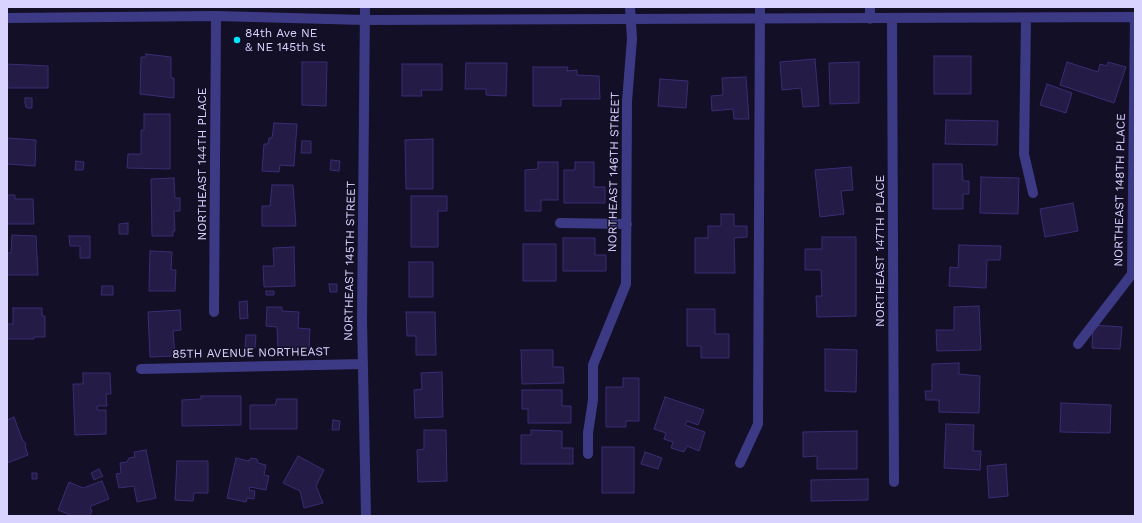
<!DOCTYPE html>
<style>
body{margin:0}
#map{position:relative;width:1142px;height:523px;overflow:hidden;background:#130f26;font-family:"Work Sans",sans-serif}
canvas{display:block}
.frame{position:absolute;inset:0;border:8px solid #d9d4ff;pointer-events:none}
</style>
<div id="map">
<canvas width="1142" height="523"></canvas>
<div class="frame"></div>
</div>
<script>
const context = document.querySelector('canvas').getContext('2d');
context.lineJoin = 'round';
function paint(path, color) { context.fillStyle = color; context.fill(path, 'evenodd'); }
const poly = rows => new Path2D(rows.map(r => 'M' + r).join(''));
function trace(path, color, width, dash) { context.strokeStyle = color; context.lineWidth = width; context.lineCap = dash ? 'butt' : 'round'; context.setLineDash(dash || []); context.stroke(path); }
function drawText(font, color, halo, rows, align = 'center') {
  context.font = font + ' "Work Sans",sans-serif'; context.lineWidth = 3; context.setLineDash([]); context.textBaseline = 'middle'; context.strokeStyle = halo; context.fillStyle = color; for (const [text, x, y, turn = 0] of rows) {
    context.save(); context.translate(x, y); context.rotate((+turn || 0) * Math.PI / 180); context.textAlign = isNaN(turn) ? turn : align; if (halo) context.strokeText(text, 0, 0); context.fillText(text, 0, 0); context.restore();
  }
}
const building = poly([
 [146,54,171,57,171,78,174,78,174,98,140,94,141,57,146,57,146,54],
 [934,56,971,56,971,94,934,94,934,56],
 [815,59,819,106,803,107,801,88,782,90,780,62,815,59],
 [302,62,327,62,326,106,302,105,302,62],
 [859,62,859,103,830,104,829,63,859,62],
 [1067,62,1098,72,1100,64,1107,66,1108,62,1126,67,1114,103,1060,85,1067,62],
 [466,63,507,63,506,96,486,95,486,89,465,89,466,63],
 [7,64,48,66,48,88,8,88,7,64],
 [402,64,442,64,442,90,421,90,422,96,402,96,402,64],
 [533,67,568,67,567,71,577,70,577,75,599,76,600,99,561,99,561,106,533,106,533,67],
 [746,77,749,119,734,119,733,109,712,111,711,96,723,95,722,78,746,77],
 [660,79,688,81,686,108,658,106,660,79],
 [1047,84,1072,93,1066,113,1040,105,1047,84],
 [25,98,32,98,32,108,27,108,25,106,26,105,25,104,25,98],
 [144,114,170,114,170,169,127,168,128,154,141,154,141,130,144,130,144,114],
 [946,120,998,121,997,145,945,144,946,120],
 [274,123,297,124,294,166,280,165,279,172,262,171,264,144,268,144,269,138,272,138,274,123],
 [7,138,36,140,35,166,7,164,7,138],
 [433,139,433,189,406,189,405,140,433,139],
 [302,141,311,141,311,153,301,153,302,141],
 [331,160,340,161,339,171,330,170,331,160],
 [76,161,84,162,83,170,75,170,76,161],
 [538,162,558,162,558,200,541,200,541,211,525,211,525,170,538,169,538,162],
 [575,162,594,162,594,187,605,187,605,203,564,203,564,170,575,170,575,162],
 [933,164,962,164,963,181,969,181,969,194,963,194,963,209,933,209,933,164],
 [851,167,853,190,841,191,844,214,820,217,815,170,851,167],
 [981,177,1019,178,1018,214,980,213,981,177],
 [174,178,175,198,180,198,180,211,174,211,175,231,173,231,173,236,152,236,151,179,174,178],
 [272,185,293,185,296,226,262,226,262,206,270,206,272,185],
 [7,195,15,195,15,199,33,199,34,224,7,224,7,195],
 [411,196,447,196,447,211,438,211,438,247,411,247,411,196],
 [1073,203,1078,231,1045,237,1040,209,1073,203],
 [721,214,734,214,734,226,747,226,747,237,734,238,735,273,695,273,695,238,708,238,708,226,721,226,721,214],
 [128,223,128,234,119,234,119,224,128,223],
 [12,235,36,236,38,275,7,275,7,253,11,253,12,235],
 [69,236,90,236,90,258,80,258,80,246,70,246,69,236],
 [822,237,856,237,856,316,817,317,816,296,822,296,821,270,805,270,805,249,822,249,822,237],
 [563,238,595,238,595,255,606,255,606,271,563,271,563,238],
 [523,244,556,244,556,281,523,281,523,244],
 [959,245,1001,246,1000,260,987,260,986,288,949,286,950,267,958,268,959,245],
 [294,247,295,286,264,287,263,266,274,266,273,248,294,247],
 [150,251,172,252,171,270,176,270,175,291,149,291,150,251],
 [409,262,433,262,433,297,409,297,409,262],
 [329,284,337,284,337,292,330,292,329,284],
 [102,286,113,286,113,295,101,295,102,286],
 [266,291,274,291,274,295,266,295,266,291],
 [247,301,248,318,240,319,239,302,247,301],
 [979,306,981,350,937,351,936,330,954,330,954,307,979,306],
 [267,307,282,307,282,311,299,312,298,328,310,329,309,350,278,349,277,327,266,326,267,307],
 [13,308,42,308,42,316,45,316,45,337,34,337,34,339,7,339,7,324,13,324,13,308],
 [687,309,715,309,715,334,729,334,729,358,701,358,701,346,687,346,687,309],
 [180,310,181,330,173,331,175,356,150,357,148,312,180,310],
 [406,312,435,312,436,355,416,355,416,336,407,336,406,312],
 [1093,325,1122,327,1120,349,1092,348,1093,325],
 [246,335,256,335,255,348,245,347,246,335],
 [825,349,857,350,856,392,825,391,825,349],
 [521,350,553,350,553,367,563,367,564,383,522,384,521,350],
 [959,363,959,374,980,376,979,413,939,412,939,400,926,400,925,391,932,391,932,364,959,363],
 [442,372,443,417,415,418,414,390,422,389,421,373,442,372],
 [83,373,110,373,111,394,106,394,107,406,97,406,97,410,106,410,106,434,75,435,73,384,83,384,83,373],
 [623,378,639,378,639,421,626,421,626,427,606,427,606,387,623,387,623,378],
 [522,390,562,390,562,406,571,406,571,423,528,423,528,409,522,409,522,390],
 [201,396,241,396,241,425,182,426,182,400,201,399,201,396],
 [665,397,704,410,698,425,687,421,685,425,705,432,699,451,687,446,684,452,671,448,673,442,664,439,666,433,654,429,665,397],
 [277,399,297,399,297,429,250,429,250,405,275,405,277,399],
 [1061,403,1111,405,1110,433,1060,432,1061,403],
 [14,417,22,439,26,444,25,446,28,455,7,463,7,420,14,417],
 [333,420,340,421,339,430,332,430,333,420],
 [946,424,974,425,973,451,981,451,980,470,944,468,946,424],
 [424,430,446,430,447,481,418,482,417,450,424,449,424,430],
 [531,430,562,431,562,448,573,448,573,464,521,464,521,435,531,435,531,430],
 [857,431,857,469,817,469,817,456,803,457,803,432,857,431],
 [602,447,634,447,634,493,602,493,602,447],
 [146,450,156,498,137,502,134,486,119,488,116,474,121,473,120,463,127,462,129,458,135,457,134,452,146,450],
 [645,452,662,458,658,469,641,464,645,452],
 [298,456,324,470,316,486,323,503,304,508,300,491,283,483,298,456],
 [236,458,248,461,251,458,257,459,258,463,266,465,264,475,269,476,266,490,250,487,249,490,255,491,254,499,247,498,246,502,227,498,236,458],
 [177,461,208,461,208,493,194,493,193,501,175,500,177,461],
 [1006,464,1008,496,989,498,987,466,1006,464],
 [99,469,103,476,94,480,91,473,99,469],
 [32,473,37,473,37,479,32,479,32,473],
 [868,479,868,500,811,501,811,480,868,479],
 [102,481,109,499,91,506,90,509,92,510,90,516,73,516,58,510,69,482,83,488,102,481]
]);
paint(building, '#241b47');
trace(building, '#3b2d73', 1);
trace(poly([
 [365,7,362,320,366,516],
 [870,7,870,19],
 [7,18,216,16,365,20,1135,17],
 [1026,18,1024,154,1033,193],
 [892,19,894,482],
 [560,223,627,224],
 [214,312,216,16],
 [1078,344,1132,274,1135,17],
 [141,369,362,364],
 [588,454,588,433,593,400,593,365,626,284,627,101,632,39,630,7],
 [740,463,758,424,760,7]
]), '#3d3a85', 10);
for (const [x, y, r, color] of [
 [237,40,4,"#00e5ff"]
]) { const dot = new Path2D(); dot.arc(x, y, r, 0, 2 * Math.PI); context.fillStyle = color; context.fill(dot); trace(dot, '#130f26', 1.5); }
drawText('12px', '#d9d4ff', '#130f26', [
 ["84th Ave NE",245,33],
 ["& NE 145th St",245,47]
], 'left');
drawText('12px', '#d9d4ff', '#130f26', [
 ["NORTHEAST 144TH PLACE",202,164,-90],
 ["NORTHEAST 146TH STREET",614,172,-89],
 ["NORTHEAST 148TH PLACE",1120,190,-89],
 ["NORTHEAST 147TH PLACE",880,251,-90],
 ["NORTHEAST 145TH STREET",350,261,-89],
 ["85TH AVENUE NORTHEAST",251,353,-1]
]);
</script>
